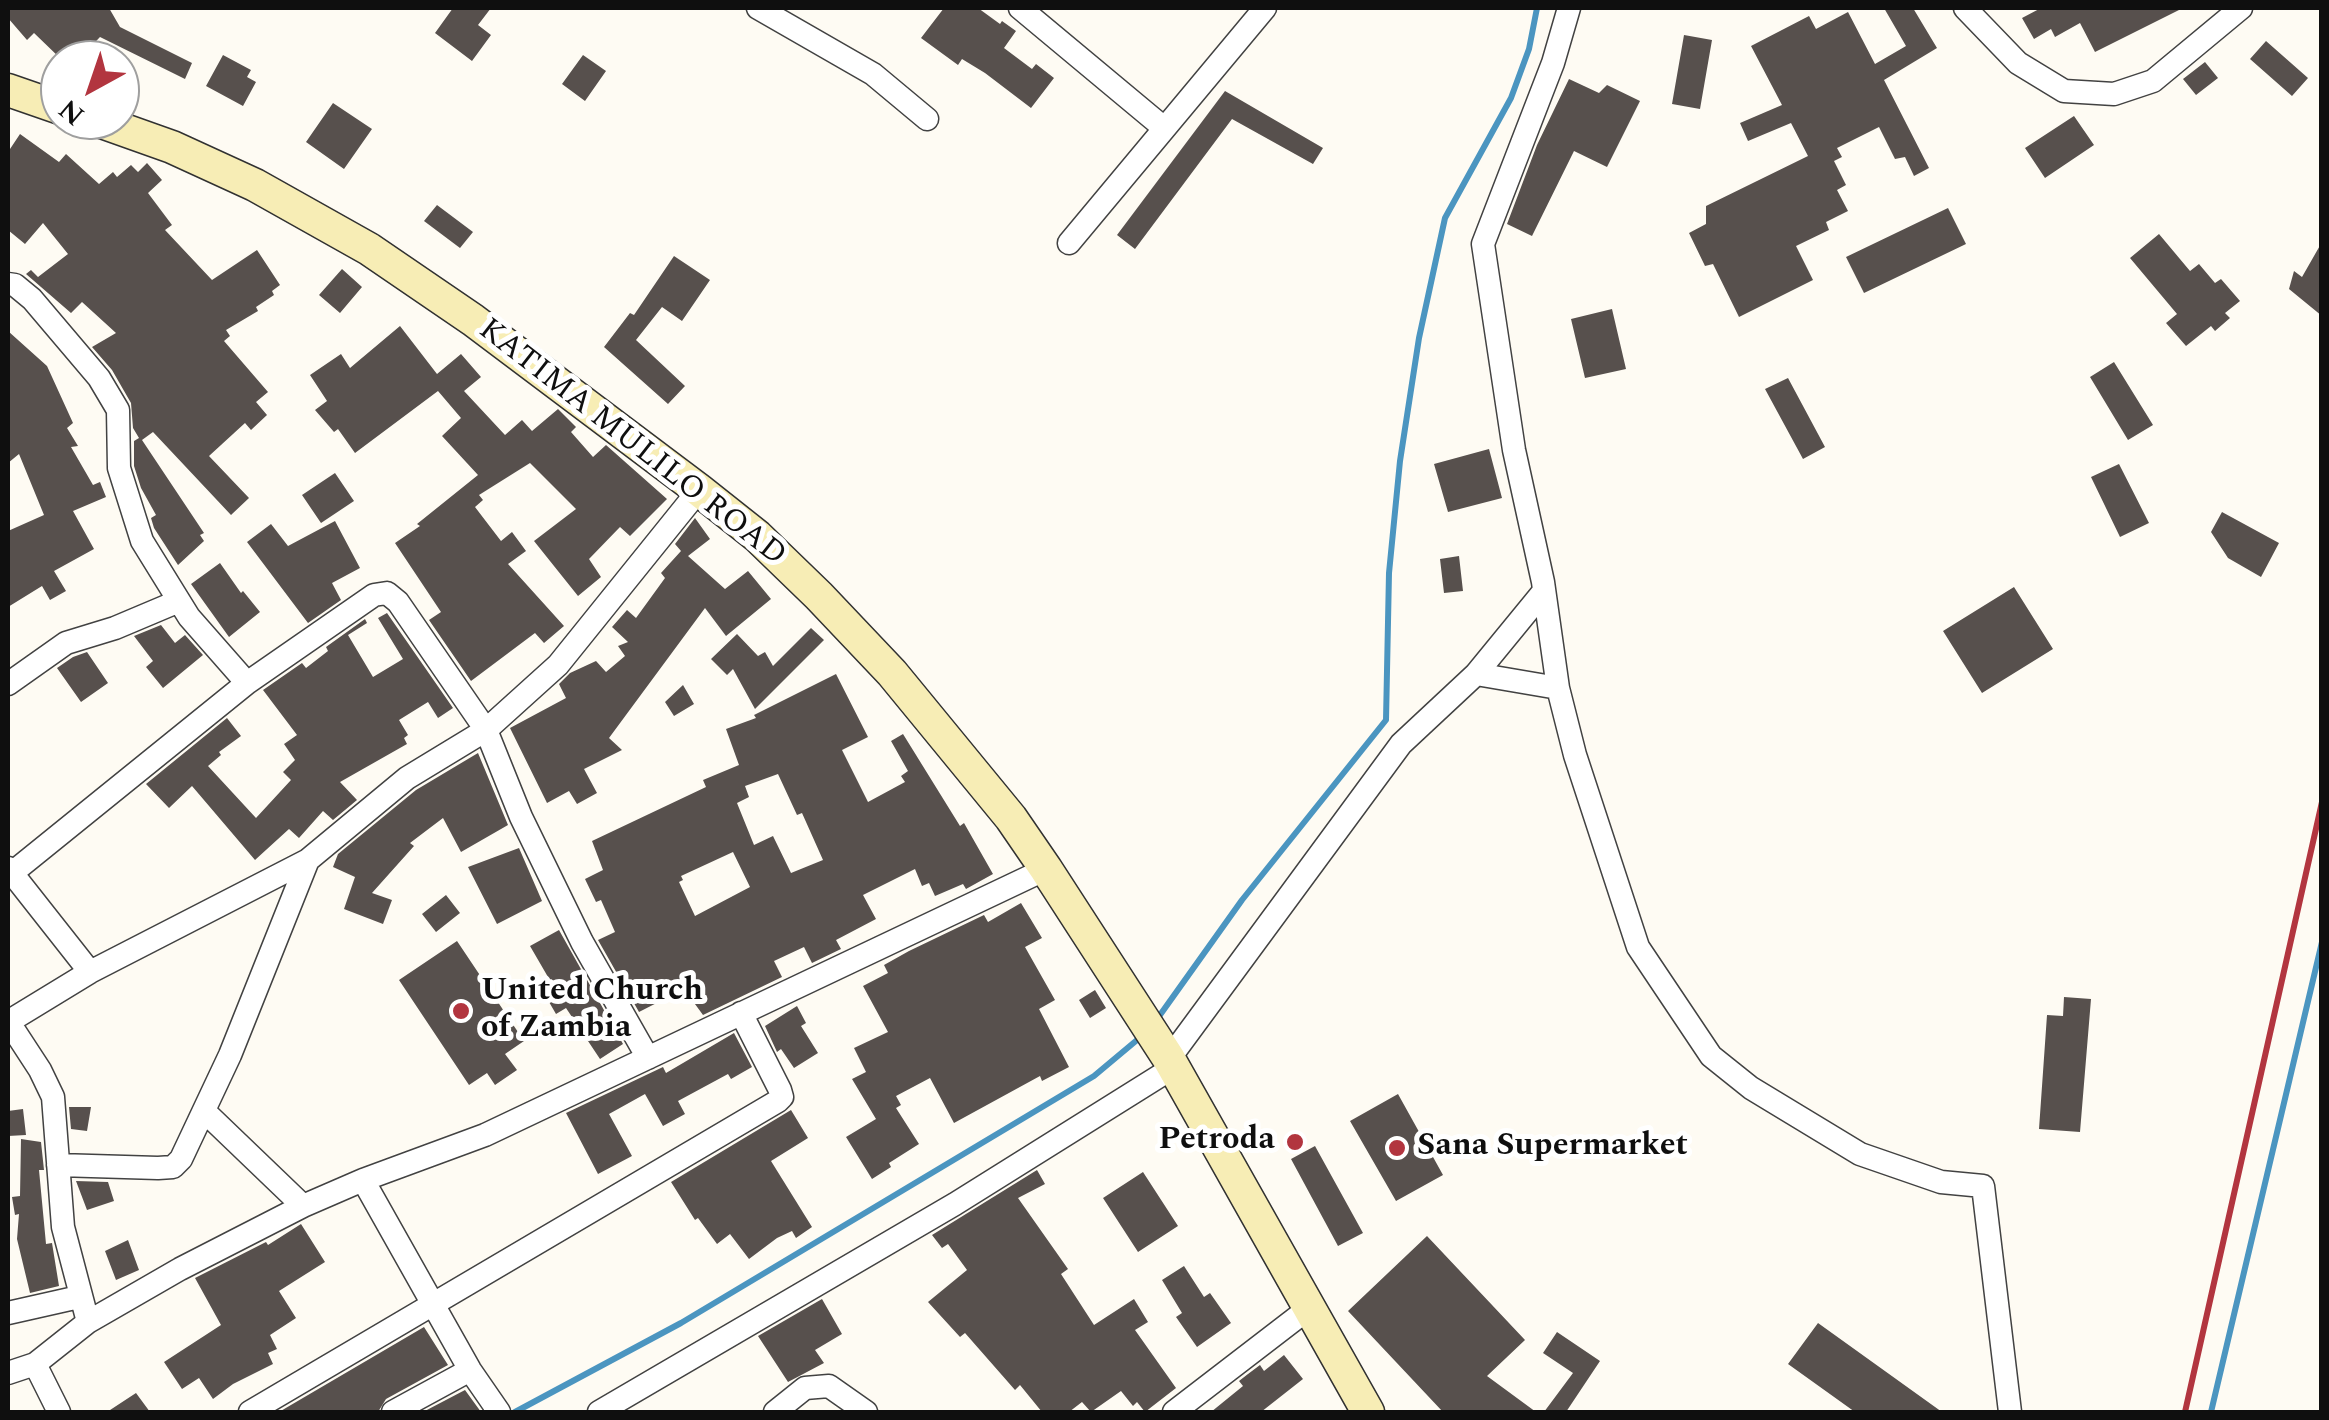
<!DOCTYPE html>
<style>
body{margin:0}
#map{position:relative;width:2329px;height:1420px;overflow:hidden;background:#fefbf3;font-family:Spectral,serif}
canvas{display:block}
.frame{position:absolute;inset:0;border:10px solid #0f0f0f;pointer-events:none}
.north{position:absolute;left:40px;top:40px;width:100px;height:100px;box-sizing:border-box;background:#fff;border:2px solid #9f9f9f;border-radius:50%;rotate:220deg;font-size:28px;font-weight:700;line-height:40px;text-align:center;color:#0f0f0f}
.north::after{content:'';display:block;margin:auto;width:35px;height:45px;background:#b2353f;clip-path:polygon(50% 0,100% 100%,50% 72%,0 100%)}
</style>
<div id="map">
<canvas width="2329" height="1420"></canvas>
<div class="frame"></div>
<div class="north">N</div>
</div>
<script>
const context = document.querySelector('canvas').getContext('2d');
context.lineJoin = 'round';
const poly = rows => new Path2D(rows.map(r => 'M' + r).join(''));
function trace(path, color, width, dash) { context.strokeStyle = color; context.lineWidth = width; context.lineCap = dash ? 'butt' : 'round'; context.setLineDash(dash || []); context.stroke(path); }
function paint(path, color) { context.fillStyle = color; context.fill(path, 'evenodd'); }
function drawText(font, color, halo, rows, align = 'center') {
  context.font = font + ' Spectral,serif'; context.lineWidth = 10; context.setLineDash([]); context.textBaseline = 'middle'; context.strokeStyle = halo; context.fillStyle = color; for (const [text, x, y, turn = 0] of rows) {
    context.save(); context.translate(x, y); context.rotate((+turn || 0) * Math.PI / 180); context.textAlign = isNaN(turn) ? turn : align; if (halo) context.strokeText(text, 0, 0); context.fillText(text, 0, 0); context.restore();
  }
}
trace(poly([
 [1155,1022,1242,900,1386,720,1389,573,1400,461,1419,338,1445,218,1511,98,1529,49,1537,8],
 [515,1412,681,1323,1094,1076,1143,1035],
 [2211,1412,2322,942]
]), '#4b95c0', 6);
paint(poly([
 [8,8,109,8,120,27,192,63,185,79,100,37,78,60,62,60,34,33,27,40,8,18],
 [453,8,491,8,478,25,491,35,472,61,435,33],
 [944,8,978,8,1000,24,1002,21,1016,31,1004,48,1032,69,1036,64,1054,78,1031,108,985,73,962,59,958,65,921,38],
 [1884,8,1913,8,1937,48,1884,80,1929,168,1914,176,1905,157,1895,159,1879,127,1837,148,1842,157,1834,161,1846,185,1837,190,1848,211,1826,222,1829,230,1796,246,1813,280,1739,317,1713,264,1705,266,1689,233,1706,224,1706,206,1808,156,1791,123,1748,141,1740,123,1782,105,1751,46,1809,16,1816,29,1848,12,1875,64,1906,46],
 [2041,8,2183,8,2095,52,2080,23,2055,37,2051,29,2034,39,2022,18],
 [1684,35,1712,40,1700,109,1672,104],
 [2266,41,2308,78,2292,96,2250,59],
 [223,55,251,70,247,77,256,82,243,106,206,86],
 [583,55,606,71,585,101,562,84],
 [2205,62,2218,78,2196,95,2183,79],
 [1569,79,1599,93,1607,85,1640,101,1607,167,1574,151,1532,236,1507,224,1537,145],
 [1225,91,1323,148,1313,164,1232,119,1135,249,1117,235],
 [333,103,372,129,344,169,306,142],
 [2074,116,2094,145,2045,178,2025,148],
 [20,134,59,162,66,154,99,184,113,172,117,177,131,165,138,172,147,163,162,180,148,193,172,225,165,230,212,280,257,250,280,285,272,291,274,295,256,307,258,311,226,330,230,336,224,341,268,392,256,402,267,415,251,430,245,423,209,456,249,498,231,515,153,432,142,440,204,533,200,535,204,541,178,565,154,528,151,518,156,515,141,488,134,466,134,441,139,438,133,428,131,403,112,370,92,347,116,333,82,302,71,313,26,274,31,270,38,277,68,254,43,223,25,244,8,230,8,152],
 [437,205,473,232,460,248,424,221],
 [1948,208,1966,244,1864,293,1846,257],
 [2159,234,2190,271,2199,264,2215,283,2221,279,2240,301,2225,313,2230,318,2215,331,2211,326,2186,346,2166,323,2177,314,2130,258],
 [2322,242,2322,316,2289,289,2294,271,2302,277],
 [674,256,710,280,682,321,662,307,636,340,685,386,668,404,604,347,630,313,634,315],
 [342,269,362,287,340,313,319,295],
 [1612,309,1626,369,1585,378,1571,319],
 [400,326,437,374,461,354,481,377,464,391,505,435,522,420,532,431,558,409,576,427,571,432,593,457,606,445,667,499,630,536,620,527,589,559,601,577,578,596,534,541,576,509,530,463,479,495,483,500,475,507,501,541,512,532,526,551,508,564,564,626,544,643,535,633,471,681,429,620,441,612,395,543,420,526,417,524,478,475,442,436,461,418,438,391,355,453,338,429,334,432,315,410,327,401,310,375,341,354,350,368],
 [8,331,47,366,73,423,67,428,78,446,71,447,93,485,100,482,106,497,73,511,94,549,54,571,66,591,50,600,42,586,8,607,8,531,44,515,19,454,8,463],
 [2114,362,2153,425,2128,440,2090,377],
 [1788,378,1825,447,1803,459,1765,389],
 [1489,449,1502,498,1448,512,1434,464],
 [2119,464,2149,523,2120,537,2091,477],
 [335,473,354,501,321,523,302,495],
 [2222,512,2279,543,2261,577,2228,558,2211,532],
 [695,518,710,539,688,556,725,589,748,571,771,599,726,636,705,608,609,738,622,750,584,769,597,793,577,804,569,791,547,803,510,728,566,698,559,684,570,673,596,661,606,672,625,656,618,646,628,642,612,627,627,610,636,618,665,578,661,573,681,551,675,544],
 [335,521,360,568,332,583,341,600,308,623,247,542,271,524,288,546],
 [1459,556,1463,591,1444,593,1440,559],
 [220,563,241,593,243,591,260,612,229,637,191,584],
 [2014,587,2053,649,1982,693,1943,631],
 [387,613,453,708,438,718,428,702,399,720,408,735,404,738,407,744,340,782,357,800,333,820,323,811,299,838,289,829,255,860,192,786,169,808,146,784,227,718,241,736,219,752,221,755,208,766,256,818,291,780,283,772,295,760,284,744,297,735,263,690,302,663,306,668,328,651,326,647,365,619,367,623,348,635,373,677,403,659,378,618],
 [161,625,175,643,185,635,203,655,163,688,146,667,153,661,134,636],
 [811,628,824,640,755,709,733,669,727,675,711,659,737,634,758,656,765,652,773,666],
 [87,652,108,683,81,702,57,668,73,657],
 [836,674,868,737,842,750,868,802,905,782,901,776,908,771,891,741,903,734,960,826,964,823,993,874,966,889,963,884,935,896,929,883,922,886,915,869,863,895,876,919,836,940,841,949,812,963,804,947,774,961,782,977,703,1015,684,989,639,1012,598,940,615,932,601,900,596,902,585,879,603,870,592,841,706,787,703,780,739,765,726,729,756,718,754,715],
 [778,774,797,815,802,813,823,860,791,873,773,836,754,845,737,803,749,797,745,786],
 [733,852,750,887,695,916,679,882,683,880,681,876],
 [683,685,694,704,674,716,665,702],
 [478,753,508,825,461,852,443,818,410,843,414,846,372,893,392,900,383,924,344,909,355,877,333,867,338,854,416,790],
 [519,848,542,901,497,924,468,867],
 [446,895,460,913,436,932,422,914],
 [1021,903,1042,938,1025,947,1055,1000,1039,1009,1069,1067,1042,1081,1040,1076,954,1123,930,1078,896,1096,901,1105,896,1108,919,1144,889,1163,891,1167,872,1179,846,1137,876,1119,852,1079,866,1072,854,1048,888,1032,863,986,888,973,884,965,909,951,984,915,988,922],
 [559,930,623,1044,600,1059,566,1008,556,1014,538,983,548,977,530,946],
 [457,941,524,1041,505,1054,517,1070,495,1085,487,1073,469,1085,399,980],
 [1095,990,1106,1008,1090,1018,1079,1000],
 [2064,997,2091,999,2080,1132,2039,1129,2047,1015,2063,1016],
 [797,1006,806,1023,801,1026,818,1053,794,1068,781,1049,777,1052,765,1026],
 [734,1033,752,1067,731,1079,728,1074,678,1101,685,1114,663,1126,645,1094,609,1114,632,1156,598,1174,566,1113,663,1067,666,1073],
 [1398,1094,1443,1175,1396,1201,1350,1121],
 [69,1107,91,1107,87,1131,71,1129],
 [23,1109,26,1135,8,1136,8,1111],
 [791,1110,808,1138,771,1161,812,1227,796,1238,792,1231,777,1238,749,1259,730,1234,717,1244,698,1218,695,1220,671,1182],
 [21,1139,41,1142,44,1170,39,1170,46,1244,52,1243,59,1286,30,1293,17,1239,19,1214,15,1215,12,1197,20,1196],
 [1315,1146,1363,1233,1338,1246,1291,1159],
 [1037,1170,1045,1184,1018,1198,1068,1269,1061,1274,1094,1325,1134,1299,1148,1322,1135,1330,1176,1388,1145,1412,1137,1402,1133,1406,1121,1391,1091,1412,1082,1402,1069,1412,1042,1412,1020,1385,1015,1390,965,1333,960,1337,928,1302,967,1270,948,1244,942,1248,932,1235],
 [1143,1172,1178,1226,1138,1252,1103,1198],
 [76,1181,108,1182,114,1201,87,1210],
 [301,1224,325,1262,279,1291,296,1318,270,1335,277,1349,268,1353,273,1364,233,1384,213,1399,199,1378,182,1389,164,1362,221,1325,195,1278,266,1242,268,1245],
 [1427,1236,1525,1340,1487,1376,1536,1412,1443,1412,1348,1311],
 [128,1240,139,1270,116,1280,105,1251],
 [1184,1266,1204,1297,1210,1293,1231,1323,1197,1347,1176,1317,1182,1313,1162,1280],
 [822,1299,842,1334,815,1350,824,1363,788,1382,758,1336],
 [1818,1323,1942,1412,1855,1412,1788,1364],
 [424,1327,448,1365,386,1399,378,1412,279,1412],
 [1557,1332,1600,1361,1566,1412,1544,1412,1573,1373,1543,1353],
 [1284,1355,1303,1379,1261,1412,1211,1412,1243,1386,1239,1381,1248,1374,1260,1365,1264,1371],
 [465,1390,481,1412,423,1412],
 [136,1393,150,1412,107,1412]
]), '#57504d');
const street = poly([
 [758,8,873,74,927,119],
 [1020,8,1164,128],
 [1569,8,1553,63,1483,244,1514,450,1543,582,1558,688,1575,755,1638,947,1711,1056,1751,1088,1860,1154,1941,1182,1983,1186,2010,1412],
 [1965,8,2018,63,2064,91,2114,94,2153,81,2241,8],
 [1069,243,1265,8],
 [8,284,15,285,32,299,99,378,118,410,119,468,142,541,189,617,247,683],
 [1476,674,1544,591],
 [8,684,66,643,115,628,179,601],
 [8,868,90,972],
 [12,873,247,683,374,595,387,593,398,602,486,730,521,817,582,942,648,1058],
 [8,1021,40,1070,53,1097,63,1227,88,1322],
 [8,1022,90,972,308,860,407,778,486,730,558,665,699,490],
 [1169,1059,1401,744,1476,674,1558,688],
 [204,1111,303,1206],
 [58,1165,158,1168,173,1167,181,1159,230,1055,308,860],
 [363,1180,470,1370,499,1412],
 [8,1313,79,1297],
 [35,1364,59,1412],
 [8,1373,35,1364,88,1322,180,1269,303,1206,363,1180,485,1135,1046,869],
 [250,1412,778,1101,782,1097,780,1090,741,1013],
 [393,1412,470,1370],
 [599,1412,955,1204,1174,1067],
 [775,1412,805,1388,829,1386,866,1412],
 [1174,1412,1308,1309]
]);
const secondary = poly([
 [8,90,60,108],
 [96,120,172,147,255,185,369,249,473,320,699,490,757,536,819,596,892,673,1011,818,1046,869,1169,1059,1368,1412]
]);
trace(street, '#424242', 25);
trace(secondary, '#313131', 35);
trace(street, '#fff', 22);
trace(secondary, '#f7edb5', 32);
trace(poly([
 [2185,1412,2322,802]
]), '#b2353f', 6);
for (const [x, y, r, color] of [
 [461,1011,10,"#b2353f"],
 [1295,1142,10,"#b2353f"],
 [1397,1148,10,"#b2353f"]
]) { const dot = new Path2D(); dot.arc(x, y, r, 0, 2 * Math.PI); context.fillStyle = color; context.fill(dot); trace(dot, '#fff', 4); }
drawText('32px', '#0f0f0f', '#fff', [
 ["KATIMA MULILO ROAD",631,444,38]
]);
drawText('bold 32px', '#0f0f0f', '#fff', [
 ["United Church",481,993],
 ["of Zambia",481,1030],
 ["Petroda",1275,1142,"right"],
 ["Sana Supermarket",1417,1148]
], 'left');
</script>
